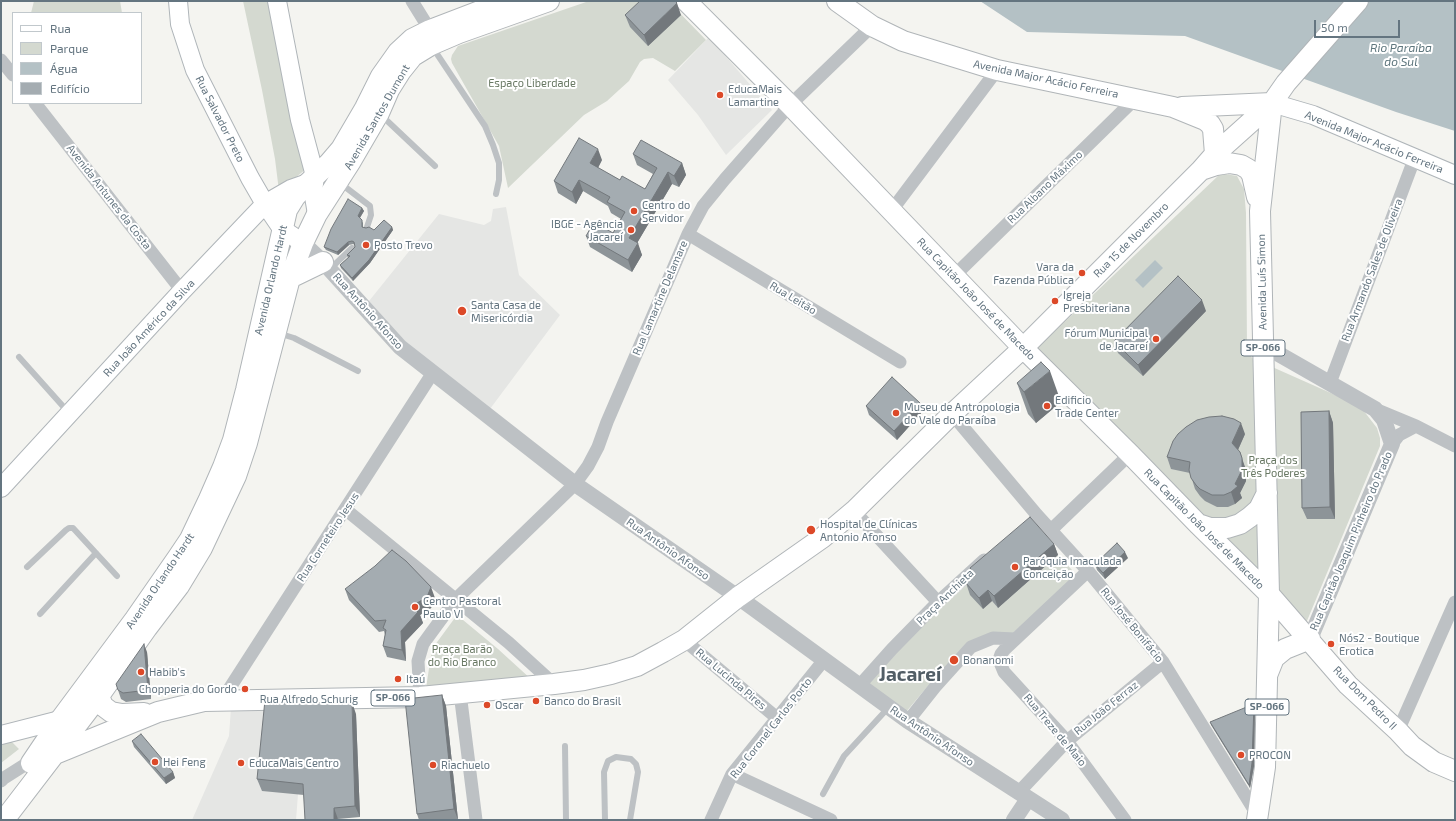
<!DOCTYPE html>
<meta charset="utf-8">
<style>
body{margin:0}
#map{position:relative;width:1456px;height:821px;overflow:hidden;background:#f4f4f0;font-family:"Exo 2",sans-serif}
canvas{display:block}
.frame{position:absolute;inset:0;border:2px solid #647580;pointer-events:none}
.legend{position:absolute;left:12px;top:12px;width:130px;height:92px;box-sizing:border-box;background:#fff;border:1px solid #c1c8cc;margin:0;padding:5px 7px;list-style:none;font-size:12px;color:#647580}
.legend li{display:flex;align-items:center;gap:8px;height:20px}
.legend b{width:20px;border:1px solid #c1c8cc}
.scale{position:absolute;left:1314px;top:20px;width:86px;height:18px;box-sizing:border-box;border:2px solid #647580;border-top:0;padding-left:5px;font-size:12px;line-height:14px;white-space:nowrap;color:#647580;-webkit-text-stroke:3px #fff;paint-order:stroke}
</style>
<div id="map">
<canvas width="1456" height="821"></canvas>
<div class="frame"></div>
<ul class="legend">
<li><b style="height:5px;background:#fff"></b>Rua</li>
<li><b style="height:11px;background:#d4d9d0"></b>Parque</li>
<li><b style="height:11px;background:#b4c1c5"></b>Água</li>
<li><b style="height:11px;background:#a4acb1"></b>Edifício</li>
</ul>
<div class="scale">50 m</div>
</div>
<script>
const context = document.querySelector('canvas').getContext('2d');
context.lineJoin = 'round';
function paint(path, color) { context.fillStyle = color; context.fill(path, 'evenodd'); }
const poly = rows => new Path2D(rows.map(r => 'M' + r).join(''));
function trace(path, color, width, dash) { context.strokeStyle = color; context.lineWidth = width; context.lineCap = dash ? 'butt' : 'round'; context.setLineDash(dash || []); context.stroke(path); }
function drawText(font, color, halo, rows, align = 'center') {
  context.font = font + ' "Exo 2",sans-serif'; context.lineWidth = 4; context.setLineDash([]); context.textBaseline = 'middle'; context.strokeStyle = halo; context.fillStyle = color; for (const [text, x, y, turn = 0] of rows) {
    context.save(); context.translate(x, y); context.rotate((+turn || 0) * Math.PI / 180); context.textAlign = isNaN(turn) ? turn : align; if (halo) context.strokeText(text, 0, 0); context.fillText(text, 0, 0); context.restore();
  }
}
paint(poly([
 [709,37,772,110,726,155,698,115,668,80],
 [506,207,519,275,560,315,487,413,365,306,439,214,484,225,491,221,493,209],
 [231,708,269,711,298,794,296,820,192,820,229,736]
]), '#e5e6e4');
paint(poly([
 [34,1,120,1,122,13,31,13],
 [243,1,273,1,306,169,279,191,275,159,262,90],
 [589,1,668,1,706,40,675,71,653,58,644,59,640,62,629,81,619,90,607,101,584,115,508,188,499,146,452,63,451,59,452,55,458,46],
 [1225,174,1237,176,1244,189,1246,213,1247,348,1252,358,1360,406,1377,428,1380,438,1380,446,1304,628,1034,351,1219,175],
 [1058,555,1072,570,1071,580,1012,634,992,633,932,681,906,712,866,686,926,618,949,601,973,579,983,609,992,601,998,608],
 [457,615,498,649,532,680,426,688,432,649],
 [10,740,19,749,1,763,1,744]
]), '#d4d9d0');
paint(poly([
 [980,1,1455,1,1455,131,1396,112,1185,36,1027,32],
 [1155,260,1163,268,1143,288,1135,280]
]), '#b4c1c5');
const secondary = poly([
 [178,1,180,24,195,70,250,178,265,204,282,229,303,243],
 [277,1,300,120,315,176,313,191,317,214],
 [1272,103,1313,115,1455,175],
 [1,488,182,291,265,204,291,189,308,183],
 [1,735,60,720,68,720]
]);
const primary = poly([
 [686,1,790,105,1023,348,1130,454,1198,524,1269,594,1348,685,1398,731,1412,746,1434,762,1455,771],
 [837,1,872,26,903,41,997,70,1173,107,1205,120,1210,124,1213,129,1215,154],
 [1182,107,1272,103],
 [1201,170,1216,165,1229,163,1241,165,1248,169,1252,175,1257,197],
 [290,278,323,262],
 [1198,524,1210,528,1227,528,1240,524,1250,517,1259,509,1267,493],
 [1268,673,1274,658,1285,649,1310,639],
 [99,696,103,706,111,712,122,714,144,713],
 [34,759,55,754,158,712,204,701,420,697,554,684,584,680,611,674,637,666,663,652,684,640,738,597,822,538,854,511,952,414,1023,348,1201,170,1215,154,1272,103,1286,83,1358,1],
 [31,763,60,720,135,619,178,557,190,539,209,499,223,467,233,440,246,390,287,210,295,197,308,183,329,163,341,149,365,108,381,76,398,52,412,39,430,30,506,1],
 [4,820,99,696,147,628,179,586,202,548,236,476,247,443,290,278,303,243,317,214,351,161,379,113,389,90,401,71,413,56,431,45,459,33,549,1],
 [1257,820,1265,767,1269,594,1260,211,1272,103]
]);
trace(secondary, '#afb5b9', 20);
trace(primary, '#b0b5b8', 22);
trace(poly([
 [433,48,485,126,493,145,499,163,499,180,496,194],
 [381,115,435,166],
 [340,183,370,206,371,215,367,227],
 [330,269,352,248],
 [278,333,294,338,358,371],
 [19,357,69,413],
 [27,567,66,530,69,528,73,528,117,576],
 [40,614,96,553],
 [565,746,566,820],
 [823,794,844,756,889,707],
 [605,820,604,772,608,761,616,757,631,759,636,764,638,772,630,820]
]), '#bdc1c4', 6);
trace(poly([
 [412,1,430,30],
 [1,60,13,75],
 [35,103,182,291],
 [892,210,997,70],
 [688,234,900,362],
 [954,276,1136,98],
 [1330,383,1415,157],
 [1375,409,1416,426,1455,446],
 [952,414,1037,515,1088,571,1163,662,1258,816],
 [1392,444,1399,435,1416,426],
 [345,509,509,643,554,684],
 [854,511,938,602],
 [1051,530,1130,454],
 [1088,571,1005,649,1001,654,999,660,1004,672,1067,741,1125,820],
 [684,640,777,718],
 [859,686,892,649,938,602,984,560],
 [460,693,476,820],
 [420,697,418,661,423,644,431,633,456,599,575,484,588,466,598,447,607,422,688,234,703,206,725,179,790,105,872,26],
 [222,700,432,374],
 [908,721,935,687,971,647,993,638,1015,639],
 [1398,731,1455,602],
 [732,774,831,820],
 [1,781,4,778,34,759],
 [1018,793,1067,741,1163,662],
 [711,820,732,774,824,660]
]), '#bdc1c4', 13);
trace(poly([
 [303,243,323,262,400,347,575,484,738,597,908,721,1062,820],
 [1263,345,1375,409,1384,420,1392,444,1310,639],
 [1014,820,1028,799]
]), '#bdc1c4', 16);
trace(secondary, '#fff', 18);
trace(primary, '#fff', 20);
paint(poly([
 [625,15,681,15,648,46,630,27],
 [633,154,682,163,686,175,679,187,672,184,637,243,642,255,632,272,590,247,586,236,613,233,621,219,611,213,608,206,583,191,576,204,558,193,554,181,602,160,598,168,620,180,645,189,653,174,637,165],
 [362,208,364,211,360,218,363,223,363,227,374,230,392,227,393,230,370,263,353,281,341,268,340,265,348,258,347,255,355,247,355,245,353,244,349,245,338,255,326,250,324,247],
 [1206,311,1143,376,1118,353,1114,341],
 [1017,383,1061,402,1036,423,1028,414],
 [920,403,923,411,897,440,869,415,866,406],
 [1329,411,1333,423,1335,519,1307,519,1302,508],
 [1245,434,1238,450,1246,470,1246,481,1240,493,1242,498,1235,504,1228,507,1217,507,1205,501,1200,496,1195,489,1190,473,1171,469,1167,457],
 [1054,544,1058,555,998,608,992,601,983,609,970,595,966,583,973,577,970,568],
 [1128,558,1105,579,1097,570,1095,564],
 [345,589,435,598,431,608,420,615,423,623,405,642,406,661,387,657,383,646,385,635,384,631,379,632,349,600],
 [147,652,151,699,126,702,121,699,118,690],
 [442,695,446,706,458,820,419,820,417,814],
 [1255,707,1254,766,1250,788,1211,725,1210,722],
 [356,714,360,817,338,819,304,795,262,791,257,779],
 [132,741,173,772,175,778,166,784,134,747]
]), '#8d9498');
paint(poly([
 [677,3,681,15,648,46,644,35],
 [598,149,602,160,594,175,590,163],
 [682,163,686,175,679,187,674,176],
 [668,172,672,184,633,250,629,238],
 [579,180,583,191,576,204,572,192],
 [362,208,364,211,359,219,358,216],
 [392,227,393,230,370,263,353,281,352,278],
 [348,242,349,245,338,255,337,252],
 [638,243,642,255,632,272,628,260],
 [1202,300,1206,311,1143,376,1138,365],
 [1050,371,1061,402,1036,423,1024,392],
 [920,403,923,411,897,440,894,431],
 [1329,411,1333,423,1335,519,1330,507],
 [1241,423,1245,434,1236,454,1232,443],
 [1240,452,1246,470,1246,481,1240,493,1242,498,1235,504,1231,492,1235,484],
 [1054,544,1058,555,998,608,994,596],
 [1125,552,1128,558,1105,579,1103,573],
 [431,587,435,598,431,608,420,615,423,623,405,642,406,661,402,650,401,631,412,606],
 [988,590,992,601,983,609,979,598],
 [144,644,147,652,151,699,148,690],
 [442,695,446,706,458,820,454,809],
 [352,702,356,714,360,817,355,806],
 [1254,704,1255,707,1254,766,1250,788,1249,785],
 [173,772,175,778,166,784,164,778],
 [334,808,338,819,338,820,334,820]
]), '#73787c');
const building = poly([
 [640,1,675,1,677,3,644,35,625,15,640,1],
 [579,138,598,149,590,163,620,180,622,176,645,189,657,168,633,154,641,140,682,163,674,176,668,172,629,238,638,243,628,260,586,236,594,222,613,233,625,212,607,202,610,197,579,180,572,192,554,181,579,138],
 [348,199,362,208,358,216,362,220,362,227,366,228,369,227,374,230,384,220,392,227,369,260,352,278,340,265,350,256,347,255,355,247,354,242,352,241,348,242,337,252,324,247,331,229,348,199],
 [1178,276,1202,300,1138,365,1114,341,1178,276],
 [1041,362,1050,371,1024,392,1017,383,1041,362],
 [892,377,920,403,894,431,866,406,892,377],
 [1329,411,1330,507,1302,508,1301,412,1329,411],
 [1222,416,1234,419,1241,423,1232,443,1240,452,1242,458,1242,470,1235,484,1238,486,1231,492,1224,495,1212,495,1200,489,1196,485,1191,478,1189,470,1190,462,1167,457,1173,441,1178,434,1186,427,1197,420,1209,417,1222,416],
 [1030,517,1054,544,994,596,988,590,979,598,966,583,976,575,970,568,1030,517],
 [1117,543,1125,552,1103,573,1095,564,1117,543],
 [392,550,406,561,431,587,427,597,412,606,418,612,401,631,402,650,383,646,386,630,383,628,386,620,375,621,345,589,375,566,392,550],
 [144,644,148,690,123,693,118,690,116,684,144,644],
 [442,695,454,809,417,814,405,699,442,695],
 [265,700,299,703,352,702,355,806,334,808,334,820,305,820,303,784,257,779,265,700],
 [1254,704,1252,763,1249,785,1210,722,1254,704],
 [141,734,173,772,164,778,132,741,141,734]
]);
paint(building, '#a4acb1');
trace(building, '#73787c', 1);
for (const [x, y, r, color] of [
 [720,95,4,"#dc4928"],
 [634,211,4,"#dc4928"],
 [631,230,4,"#dc4928"],
 [366,245,4,"#dc4928"],
 [1082,273,4,"#dc4928"],
 [1055,301,4,"#dc4928"],
 [462,311,5,"#dc4928"],
 [1156,339,4,"#dc4928"],
 [1047,406,4,"#dc4928"],
 [896,413,4,"#dc4928"],
 [811,530,5,"#dc4928"],
 [1015,567,4,"#dc4928"],
 [415,607,4,"#dc4928"],
 [1331,644,4,"#dc4928"],
 [954,660,5,"#dc4928"],
 [141,672,4,"#dc4928"],
 [398,679,4,"#dc4928"],
 [245,689,4,"#dc4928"],
 [536,701,4,"#dc4928"],
 [487,705,4,"#dc4928"],
 [1241,755,4,"#dc4928"],
 [155,762,4,"#dc4928"],
 [241,763,4,"#dc4928"],
 [433,765,4,"#dc4928"]
]) { const dot = new Path2D(); dot.arc(x, y, r, 0, 2 * Math.PI); context.fillStyle = color; context.fill(dot); trace(dot, '#fff', 1.5); }
for (const [x, y, w] of [
 [1263,348,44],
 [393,698,44],
 [1267,707,44]
]) { const box = new Path2D(); box.roundRect(x - w / 2, y - 8, w, 16, 3); context.fillStyle = '#fff'; context.fill(box); trace(box, '#647580', 1); }
drawText('bold 10px', '#647580', null, [
 ["SP-066",1263,348],
 ["SP-066",393,698],
 ["SP-066",1267,707]
]);
drawText('11px', '#647580', '#fff', [
 ["Avenida Major Acácio Ferreira",1046,79,12],
 ["Avenida Santos Dumont",377,117,-60],
 ["Rua Salvador Preto",220,119,63],
 ["Avenida Major Acácio Ferreira",1374,142,22],
 ["Rua Albano Máximo",1045,187,-44],
 ["Avenida Antunes da Costa",109,197,52],
 ["Rua 15 de Novembro",1131,240,-45],
 ["Rua Armando Sales de Oliveira",1372,270,-69],
 ["Avenida Orlando Hardt",271,280,-77],
 ["Avenida Luís Simon",1262,282,-91],
 ["Rua Lamartine Delamare",660,298,-67],
 ["Rua Leitão",793,298,31],
 ["Rua Capitão João José de Macedo",976,299,46],
 ["Rua Antônio Afonso",368,311,48],
 ["Rua João Américo da Silva",149,328,-47],
 ["Rua Capitão João José de Macedo",1204,529,45],
 ["Rua Corneteiro Jesus",328,537,-57],
 ["Rua Capitão Joaquim Pinheiro do Prado",1351,541,-67],
 ["Rua Antônio Afonso",668,549,35],
 ["Avenida Orlando Hardt",160,581,-56],
 ["Praça Anchieta",945,597,-44],
 ["Rua José Bonifácio",1132,625,51],
 ["Rua Lucinda Pires",731,679,40],
 ["Rua Dom Pedro II",1365,698,45],
 ["Rua Alfredo Schurig",309,699],
 ["Rua João Ferraz",1106,708,-39],
 ["Rua Coronel Carlos Porto",771,728,-52],
 ["Rua Treze de Maio",1055,730,50],
 ["Rua Antônio Afonso",932,736,34]
]);
drawText('11px', '#687863', '#fff', [
 ["Espaço Liberdade",532,83],
 ["Praça dos",1273,460],
 ["Três Poderes",1273,473],
 ["Praça Barão",462,649],
 ["do Rio Branco",462,662]
]);
drawText('11px', '#647580', '#fff', [
 ["EducaMais",728,89],
 ["Lamartine",728,102],
 ["Centro do",642,205],
 ["Servidor",642,218],
 ["IBGE - Agência",623,224,"right"],
 ["Jacareí",623,237,"right"],
 ["Posto Trevo",374,245],
 ["Vara da",1074,267,"right"],
 ["Fazenda Pública",1074,280,"right"],
 ["Igreja",1063,295],
 ["Presbiteriana",1063,308],
 ["Santa Casa de",471,305],
 ["Misericórdia",471,318],
 ["Fórum Municipal",1148,333,"right"],
 ["de Jacareí",1148,346,"right"],
 ["Edificio",1055,400],
 ["Trade Center",1055,413],
 ["Museu de Antropologia",904,407],
 ["do Vale do Paraíba",904,420],
 ["Hospital de Clínicas",820,524],
 ["Antonio Afonso",820,537],
 ["Paróquia Imaculada",1023,561],
 ["Conceição",1023,574],
 ["Centro Pastoral",423,601],
 ["Paulo VI",423,614],
 ["Nós2 - Boutique",1339,638],
 ["Erotica",1339,651],
 ["Bonanomi",963,660],
 ["Habib's",149,672],
 ["Itaú",406,679],
 ["Chopperia do Gordo",237,689,"right"],
 ["Banco do Brasil",544,701],
 ["Oscar",495,705],
 ["PROCON",1249,755],
 ["Hei Feng",163,762],
 ["EducaMais Centro",249,763],
 ["Riachuelo",441,765]
], 'left');
drawText('italic 12px', '#5f777e', '#fff', [
 ["Rio Paraíba",1401,48],
 ["do Sul",1401,62]
]);
drawText('bold 19px', '#525e66', '#fff', [
 ["Jacareí",910,675]
]);
</script>
